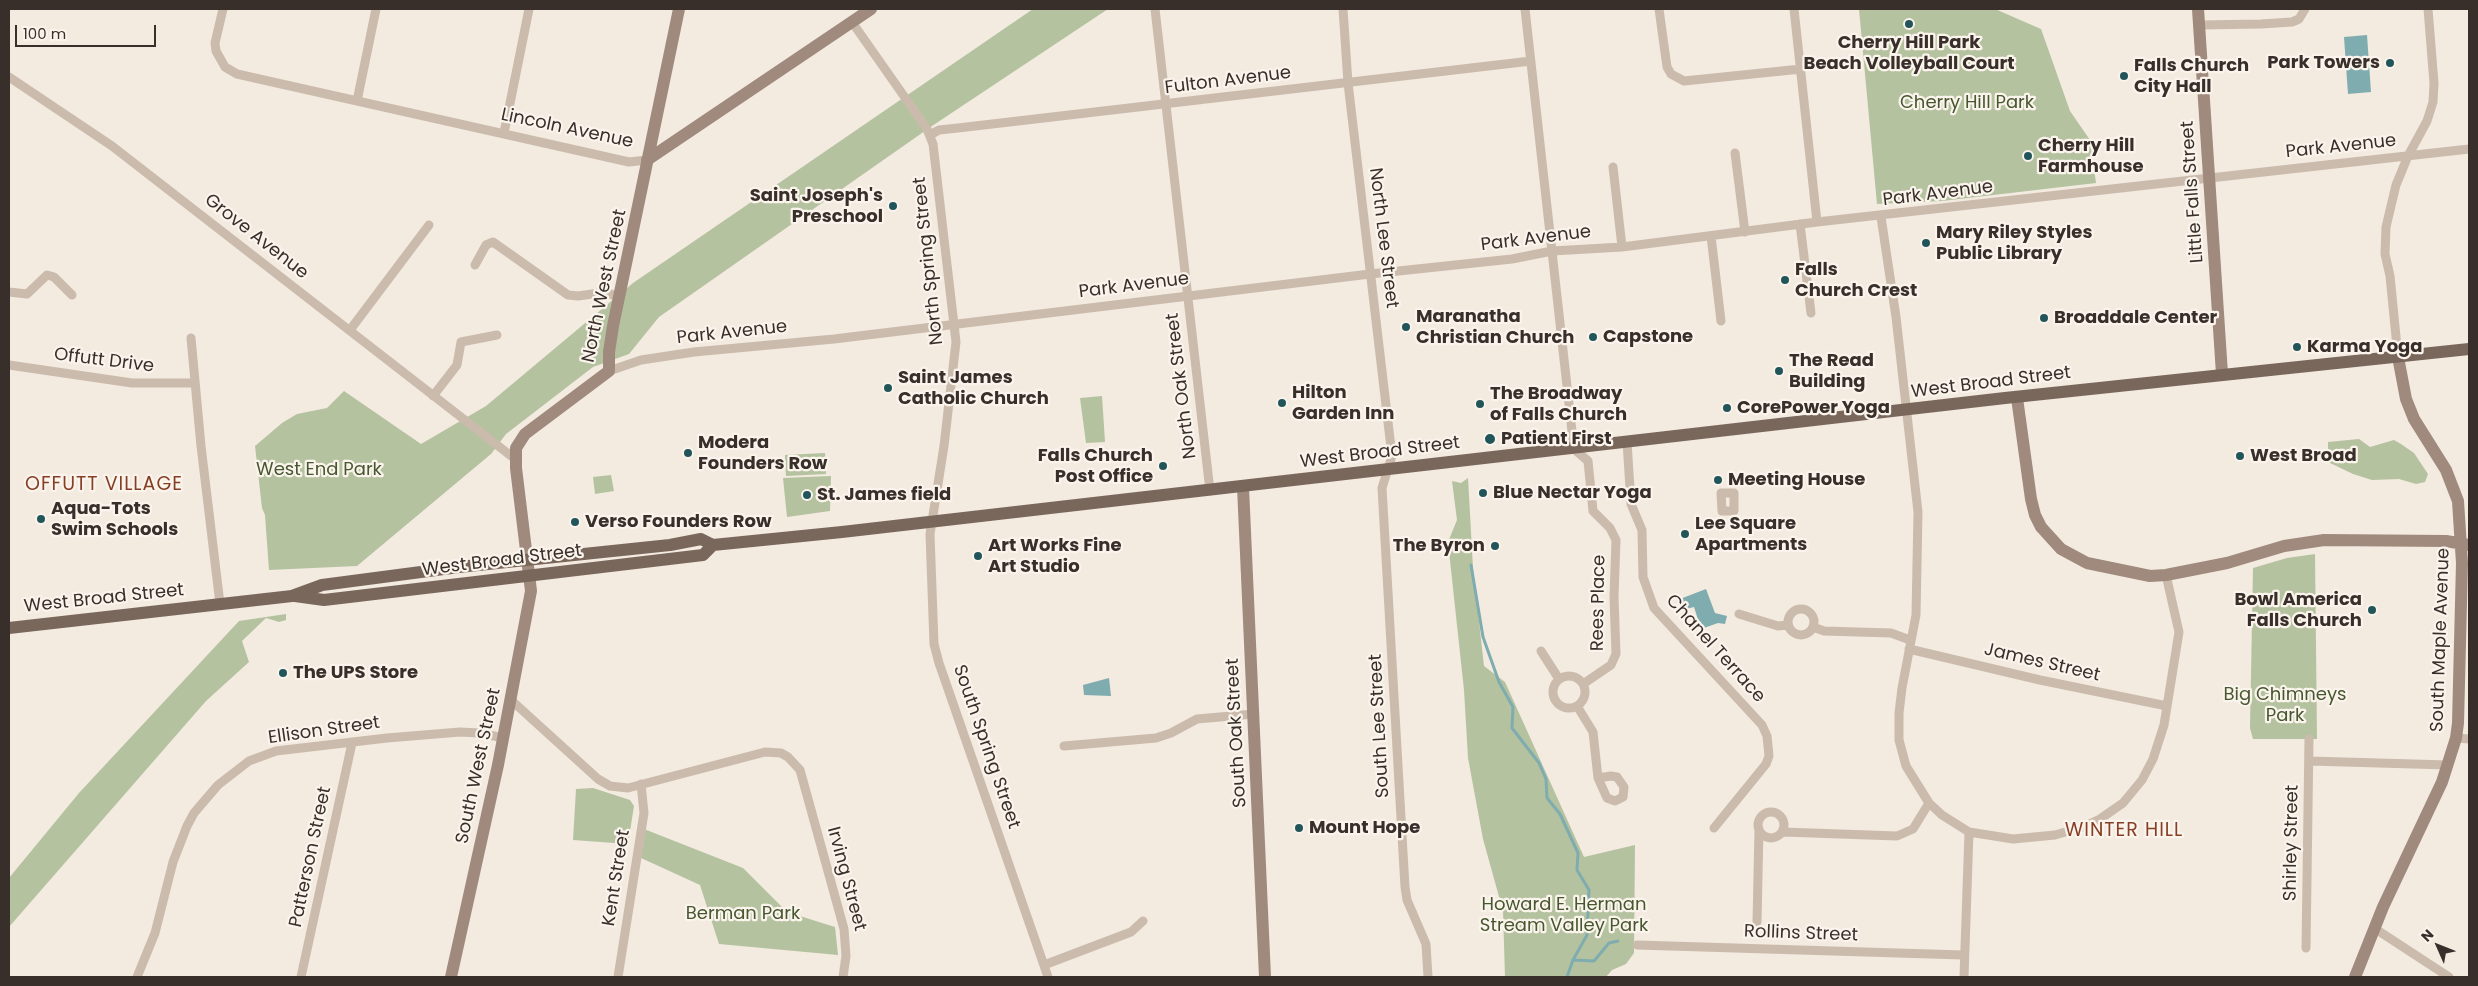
<!DOCTYPE html>
<style>
body{margin:0}
#map{position:relative;width:2478px;height:986px;overflow:hidden;background:#f3eae0;font-family:Poppins,sans-serif}
canvas{display:block}
.frame{position:absolute;inset:0;border:10px solid #392f2a;pointer-events:none}
.north{position:absolute;left:2413px;top:921px;width:50px;height:50px;-webkit-text-stroke:4px #faf4ec;paint-order:stroke;rotate:314deg;font-size:14px;font-weight:700;line-height:20px;text-align:center;color:#392f2a}
.north::after{content:'';display:block;margin:auto;width:18px;height:22px;background:#392f2a;clip-path:polygon(50% 0,100% 100%,50% 72%,0 100%)}
.scale{position:absolute;left:15px;top:25px;width:141px;height:22px;box-sizing:border-box;border:2px solid #392f2a;border-top:0;padding-left:6px;font-size:15px;line-height:18px;white-space:nowrap;color:#392f2a;-webkit-text-stroke:4px #faf4ec;paint-order:stroke}
</style>
<div id="map">
<canvas width="2478" height="986"></canvas>
<div class="frame"></div>
<div class="north">N</div>
<div class="scale">100 m</div>
</div>
<script>
const context = document.querySelector('canvas').getContext('2d');
context.lineJoin = 'round';
function paint(path, color) { context.fillStyle = color; context.fill(path, 'evenodd'); }
const poly = rows => new Path2D(rows.map(r => 'M' + r).join(''));
function trace(path, color, width, dash) { context.strokeStyle = color; context.lineWidth = width; context.lineCap = dash ? 'butt' : 'round'; context.setLineDash(dash || []); context.stroke(path); }
function drawText(font, color, halo, rows, align = 'center') {
  context.font = font + ' Poppins,sans-serif'; context.lineWidth = 4.5; context.setLineDash([]); context.textBaseline = 'middle'; context.strokeStyle = halo; context.fillStyle = color; for (const [text, x, y, turn = 0] of rows) {
    context.save(); context.translate(x, y); context.rotate((+turn || 0) * Math.PI / 180); context.textAlign = isNaN(turn) ? turn : align; if (halo) context.strokeText(text, 0, 0); context.fillText(text, 0, 0); context.restore();
  }
}
paint(poly([
 [1033,9,1108,9,932,126,659,317,629,354,593,367,506,434,491,454,357,566,269,570,265,515,262,508,255,446,282,423,297,414,327,408,344,391,421,444,486,406,633,283],
 [1859,9,1995,9,2041,29,2070,111,2090,140,2096,183,1942,201,1877,204],
 [1102,396,1105,442,1086,443,1080,398],
 [2359,439,2370,447,2394,440,2401,444,2414,453,2428,474,2425,482,2416,484,2399,479,2372,480,2353,474,2328,462,2328,442],
 [825,453,826,474,786,476,785,455],
 [611,475,614,491,595,494,593,477],
 [831,476,830,511,787,517,783,478],
 [1468,478,1473,568,1484,666,1505,682,1584,857,1635,845,1634,953,1626,964,1612,970,1606,977,1505,977,1503,911,1483,839,1468,758,1464,690,1448,542,1457,520,1452,481,1461,483],
 [2315,554,2317,739,2253,739,2250,728,2253,568,2287,558],
 [286,614,286,620,279,622,266,618,242,641,249,662,206,701,9,927,9,878,79,793,239,621],
 [593,788,630,800,634,806,628,844,573,840,576,789],
 [644,829,743,868,787,912,835,927,838,955,719,944,700,885,641,858]
]), '#b5c2a0');
paint(poly([
 [2367,35,2371,92,2348,94,2344,37],
 [1706,589,1715,613,1727,616,1725,624,1718,623,1701,629,1694,607,1682,610,1680,599],
 [1109,678,1111,696,1084,695,1083,685]
]), '#7facaf');
trace(poly([
 [1471,565,1483,637,1499,682,1513,707,1512,728,1539,763,1546,779,1547,798,1560,814,1578,853,1577,870,1589,890,1587,935,1573,960,1567,977],
 [1573,960,1594,961,1609,943,1618,941]
]), '#7facaf', 3);
trace(poly([
 [223,9,215,43,216,51,225,67,237,74,629,162,647,160],
 [1155,9,1210,491],
 [1343,9,1348,83,1392,456,1382,488,1405,887,1407,900,1426,944,1428,977],
 [1525,9,1574,449,1588,461,1593,511,1610,528,1616,540,1614,597,1616,654,1611,665,1583,684],
 [1659,9,1667,67,1671,74,1684,81,1801,69],
 [1794,9,1817,222],
 [852,22,927,129,933,144,956,342,944,446,930,534,934,644,939,663,1048,977],
 [2200,25,2261,24,2292,22,2299,19,2305,9],
 [9,77,112,146,515,459],
 [357,101,376,9],
 [504,133,529,9],
 [930,135,939,130,958,128,1531,61],
 [1735,153,1745,232],
 [1613,167,1622,247],
 [1881,217,1896,317,1918,512,1916,615,1902,688,1899,713,1899,740,1906,766,1929,803,1942,815,1969,832,2013,839,2055,835,2083,827,2100,819,2123,803,2142,780,2153,759,2164,725,2179,632,2166,575],
 [1800,224,1811,313],
 [1711,236,1721,321],
 [475,265,486,245,493,242,568,295,578,296,606,292,620,298],
 [9,292,27,294,47,275,54,277,72,295],
 [350,330,429,225],
 [191,338,201,446,220,604],
 [2398,357,2390,276,2385,254,2386,227,2396,185,2408,156,2427,121,2433,102,2434,83,2428,9],
 [9,365,132,383,195,383],
 [609,371,641,360,694,352,834,339,1370,274,1512,259,1552,251,1622,247,1817,222,2469,149],
 [433,396,457,365,461,342,497,335],
 [1627,442,1631,504,1642,530,1643,577,1654,608,1762,725,1767,736,1769,756,1766,764,1714,828],
 [1721,493,1734,493,1734,511,1722,511,1721,493],
 '1788 622a13 13 0 1 1 26 0a13 13 0 1 1-26 0Z',
 [1739,614,1778,626,1788,625],
 [1813,627,1824,631,1891,633,1910,640],
 [1909,649,2040,680,2167,706],
 [1541,651,1559,679],
 '1553 692a16 16 0 1 1 32 0a16 16 0 1 1-32 0Z',
 [511,700,598,779,610,786,628,788,765,752,781,753,788,757,800,770,844,929,846,956,843,977],
 [1577,706,1593,732,1598,778],
 [2456,738,2469,739],
 [1064,746,1156,738,1171,733,1197,719,1254,714],
 [2310,761,2448,765],
 [1611,776,1617,777,1624,787,1623,797,1615,801,1607,798,1598,778,1611,776],
 '1758 825a13 13 0 1 1 26 0a13 13 0 1 1-26 0Z',
 [1783,832,1897,836,1913,829,1929,803],
 [1757,922,1759,829],
 [2374,928,2449,977],
 [1637,945,1963,955],
 [2306,948,2309,739],
 [1044,965,1131,932,1143,921],
 [137,977,155,933,173,862,187,826,194,813,218,785,249,761,276,751,387,738,460,732,479,733,504,738],
 [301,977,352,743],
 [618,977,644,813,641,784],
 [1964,977,1969,832]
]), '#cbbbac', 9);
trace(poly([
 [2198,9,2222,374],
 [647,160,871,9],
 [2017,398,2031,499,2035,515,2041,527,2061,549,2087,563,2150,576,2166,575,2227,563,2284,546,2324,540,2446,541,2469,545],
 [1243,487,1265,977],
 [451,977,498,765,531,591,516,468,516,448,525,434,609,371,609,352,613,326,679,9],
 [2355,977,2383,907,2442,782,2456,738,2458,723,2462,563,2458,501,2446,470,2414,419,2406,399,2398,357]
]), '#9f8a7d', 12);
trace(poly([
 [295,596,324,600,703,555,713,545],
 [9,628,292,596,322,585,459,567,670,545,701,539,713,545,842,532,2005,398,2469,349]
]), '#7a675c', 12);
for (const [x, y, r, color] of [
 [1909,24,5,"#21555a"],
 [2390,63,5,"#21555a"],
 [2124,76,5,"#21555a"],
 [2028,156,5,"#21555a"],
 [893,206,5,"#21555a"],
 [1926,243,5,"#21555a"],
 [1785,280,5,"#21555a"],
 [2044,318,5,"#21555a"],
 [1406,327,5,"#21555a"],
 [1593,337,5,"#21555a"],
 [2297,347,5,"#21555a"],
 [1779,371,5,"#21555a"],
 [888,388,5,"#21555a"],
 [1282,403,5,"#21555a"],
 [1480,404,5,"#21555a"],
 [1727,408,5,"#21555a"],
 [1490,439,6,"#21555a"],
 [688,453,5,"#21555a"],
 [2240,456,5,"#21555a"],
 [1163,466,5,"#21555a"],
 [1718,480,5,"#21555a"],
 [1483,493,5,"#21555a"],
 [807,495,5,"#21555a"],
 [41,519,5,"#21555a"],
 [575,522,5,"#21555a"],
 [1685,534,5,"#21555a"],
 [1495,546,5,"#21555a"],
 [978,556,5,"#21555a"],
 [2372,610,5,"#21555a"],
 [283,673,5,"#21555a"],
 [1299,828,5,"#21555a"]
]) { const dot = new Path2D(); dot.arc(x, y, r, 0, 2 * Math.PI); context.fillStyle = color; context.fill(dot); trace(dot, '#faf4ec', 2); }
drawText('bold 18px', '#392f2a', '#faf4ec', [
 ["Cherry Hill Park",1909,43,"center"],
 ["Beach Volleyball Court",1909,64,"center"],
 ["Park Towers",2380,63,"right"],
 ["Falls Church",2134,66],
 ["City Hall",2134,87],
 ["Cherry Hill",2038,146],
 ["Farmhouse",2038,167],
 ["Saint Joseph's",883,196,"right"],
 ["Preschool",883,217,"right"],
 ["Mary Riley Styles",1936,233],
 ["Public Library",1936,254],
 ["Falls",1795,270],
 ["Church Crest",1795,291],
 ["Maranatha",1416,317],
 ["Christian Church",1416,338],
 ["Broaddale Center",2054,318],
 ["Capstone",1603,337],
 ["Karma Yoga",2307,347],
 ["The Read",1789,361],
 ["Building",1789,382],
 ["Saint James",898,378],
 ["Catholic Church",898,399],
 ["Hilton",1292,393],
 ["Garden Inn",1292,414],
 ["The Broadway",1490,394],
 ["of Falls Church",1490,415],
 ["CorePower Yoga",1737,408],
 ["Patient First",1501,439],
 ["Modera",698,443],
 ["Founders Row",698,464],
 ["Falls Church",1153,456,"right"],
 ["Post Office",1153,477,"right"],
 ["West Broad",2250,456],
 ["Meeting House",1728,480],
 ["Blue Nectar Yoga",1493,493],
 ["St. James field",817,495],
 ["Aqua-Tots",51,509],
 ["Swim Schools",51,530],
 ["Verso Founders Row",585,522],
 ["Lee Square",1695,524],
 ["Apartments",1695,545],
 ["Art Works Fine",988,546],
 ["Art Studio",988,567],
 ["The Byron",1485,546,"right"],
 ["Bowl America",2362,600,"right"],
 ["Falls Church",2362,621,"right"],
 ["The UPS Store",293,673],
 ["Mount Hope",1309,828]
], 'left');
drawText('18px', '#392f2a', '#faf4ec', [
 ["Fulton Avenue",1228,81,-7],
 ["Lincoln Avenue",567,129,12],
 ["Park Avenue",2341,147,-6],
 ["Little Falls Street",2193,192,-94],
 ["Park Avenue",1938,194,-7],
 ["Grove Avenue",256,237,38],
 ["North Lee Street",1383,238,83],
 ["Park Avenue",1536,239,-7],
 ["North Spring Street",929,261,-96],
 ["North West Street",605,286,-78],
 ["Park Avenue",1134,286,-7],
 ["Park Avenue",732,333,-6],
 ["Offutt Drive",104,361,7],
 ["West Broad Street",1991,383,-7],
 ["North Oak Street",1182,386,-97],
 ["West Broad Street",1380,453,-7],
 ["West Broad Street",502,561,-7],
 ["West Broad Street",104,599,-6],
 ["Rees Place",1599,603,-89],
 ["South Maple Avenue",2441,640,-88],
 ["Chanel Terrace",1715,649,48],
 ["James Street",2042,663,13],
 ["South Lee Street",1380,726,-93],
 ["Ellison Street",324,731,-8],
 ["South Oak Street",1237,733,-93],
 ["South Spring Street",986,747,71],
 ["South West Street",479,766,-78],
 ["Shirley Street",2292,843,-89],
 ["Patterson Street",311,857,-78],
 ["Kent Street",617,878,-81],
 ["Irving Street",846,879,75],
 ["Rollins Street",1801,934,2]
]);
drawText('18px', '#47572f', '#faf4ec', [
 ["Cherry Hill Park",1967,103],
 ["West End Park",319,470],
 ["Big Chimneys",2285,695],
 ["Park",2285,716],
 ["Howard E. Herman",1564,905],
 ["Stream Valley Park",1564,926],
 ["Berman Park",743,914]
]);
context.letterSpacing = '1px';
drawText('19px', '#863f25', '#faf4ec', [
 ["OFFUTT VILLAGE",104,485],
 ["WINTER HILL",2124,831]
]);
context.letterSpacing = '0px';
</script>
